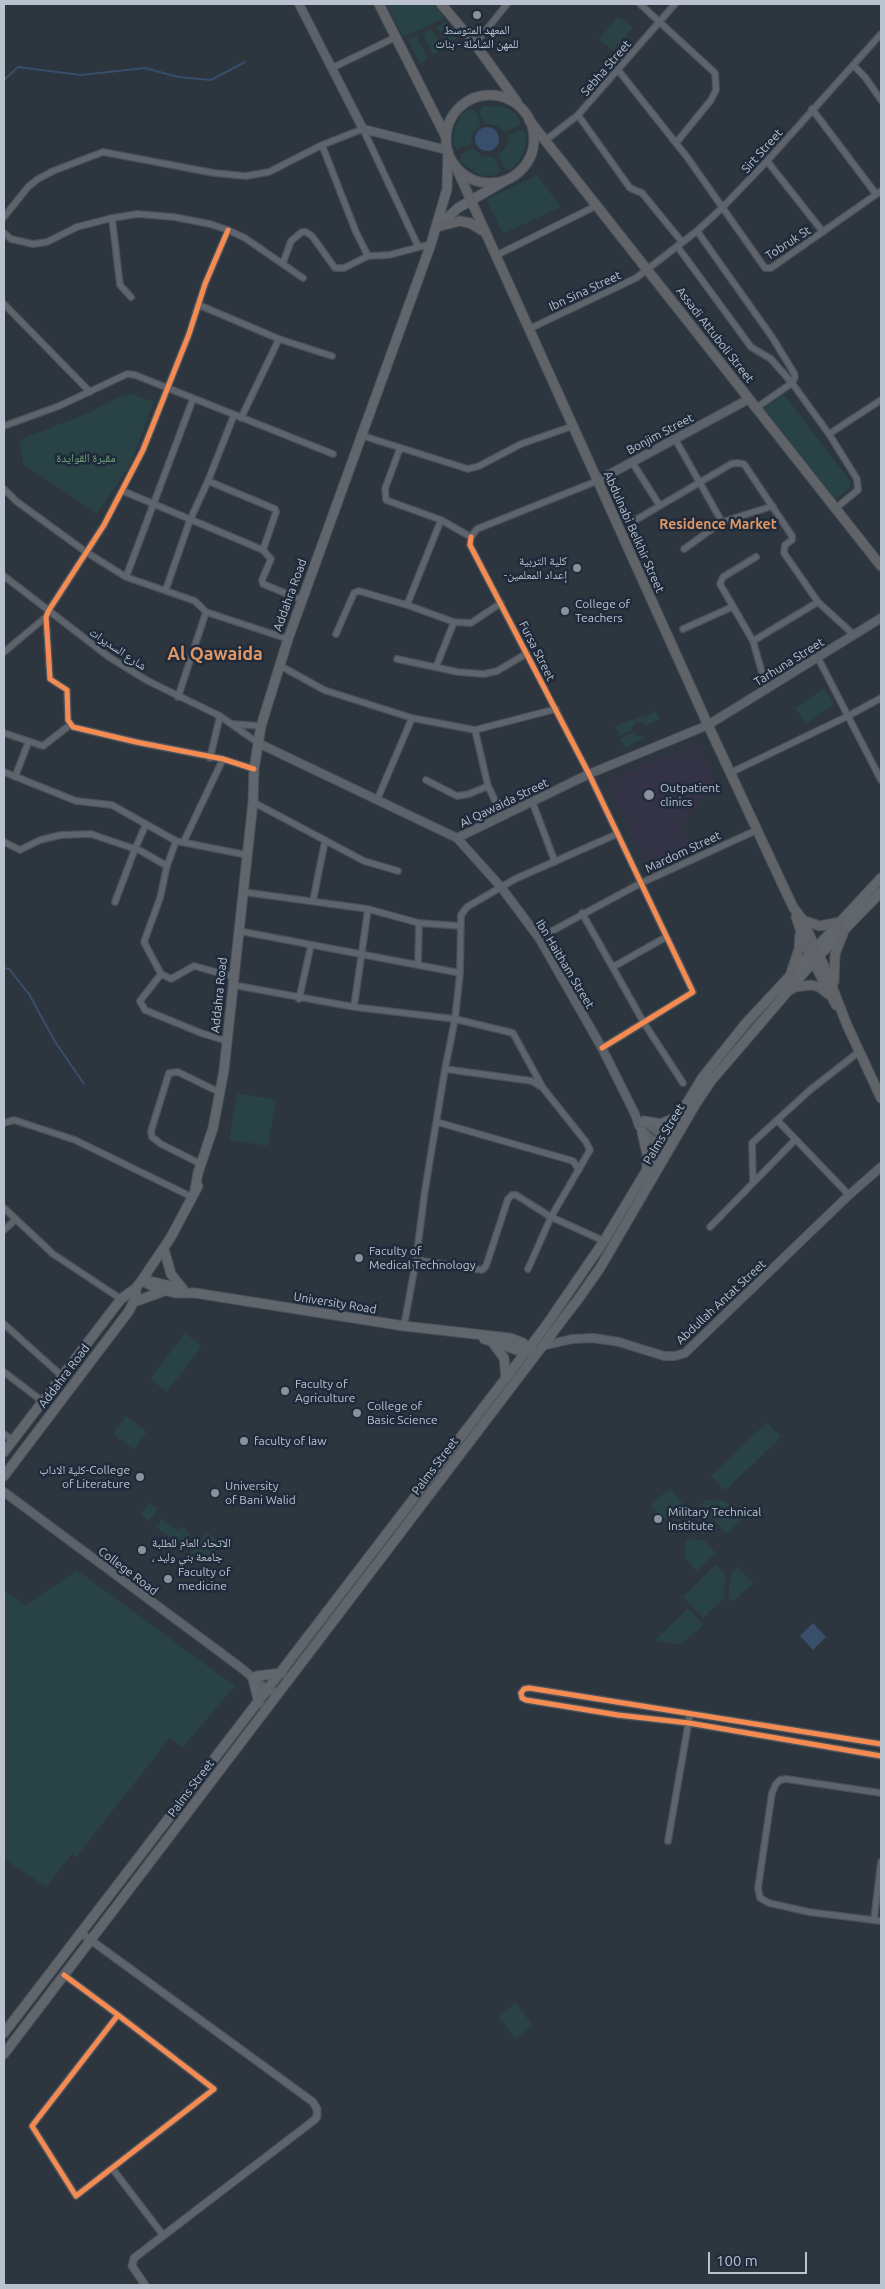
<!DOCTYPE html>
<meta charset="utf-8">
<style>
body{margin:0}
#map{position:relative;width:885px;height:2289px;overflow:hidden;background:#2d353f;font-family:Ubuntu,sans-serif}
canvas{display:block}
.frame{position:absolute;inset:0;border:5px solid #b9c2ce;pointer-events:none}
.scale{position:absolute;left:708px;top:2252px;width:99px;height:22px;box-sizing:border-box;border:2px solid #b9c2ce;border-top:0;padding-left:6px;font-size:15px;line-height:18px;white-space:nowrap;color:#b9c2ce;-webkit-text-stroke:4px #1f2b3b;paint-order:stroke}
</style>
<div id="map">
<canvas width="885" height="2289"></canvas>
<div class="frame"></div>
<div class="scale">100 m</div>
</div>
<script>
const context = document.querySelector('canvas').getContext('2d');
context.lineJoin = 'round';
function paint(path, color) { context.fillStyle = color; context.fill(path, 'evenodd'); }
const poly = rows => new Path2D(rows.map(r => 'M' + r).join(''));
function trace(path, color, width, dash) { context.strokeStyle = color; context.lineWidth = width; context.lineCap = dash ? 'butt' : 'round'; context.setLineDash(dash || []); context.stroke(path); }
function drawText(font, color, halo, rows, align = 'center') {
  context.font = font + ' Ubuntu,"Noto Naskh Arabic",sans-serif'; context.lineWidth = 5; context.setLineDash([]); context.textBaseline = 'middle'; context.strokeStyle = halo; context.fillStyle = color; for (const [text, x, y, turn = 0] of rows) {
    context.save(); context.translate(x, y); context.rotate((+turn || 0) * Math.PI / 180); context.textAlign = isNaN(turn) ? turn : align; if (halo) context.strokeText(text, 0, 0); context.fillText(text, 0, 0); context.restore();
  }
}
paint(poly([
 [698,742,716,784,680,825,693,850,649,872,607,781]
]), '#343345');
paint(poly([
 [386,4,433,4,445,18,403,37],
 [618,16,633,28,613,51,599,39],
 [446,21,457,38,450,43,436,27],
 [431,29,444,47,433,55,423,34],
 [417,36,427,59,420,64,408,40],
 [483,106,498,106,508,109,517,115,520,121,520,125,505,132,497,125,484,124,479,111],
 [470,109,476,111,481,124,473,132,471,144,456,149,453,145,454,129,462,114],
 [521,130,525,131,527,136,525,150,518,162,510,170,505,170,498,155,507,146,508,135],
 [473,148,483,156,494,157,500,170,497,175,487,176,477,174,460,161,461,154],
 [537,175,561,207,503,234,486,200],
 [132,394,154,402,130,465,97,514,23,464,19,440,86,414,117,398],
 [784,394,851,482,849,488,836,500,764,408],
 [824,688,835,704,806,724,795,708],
 [656,711,660,719,647,725,645,723,638,722,636,718,643,714,645,717],
 [635,718,637,722,631,728,632,730,619,736,615,727],
 [634,732,635,735,643,736,644,738,624,748,620,739],
 [237,1093,276,1100,268,1146,229,1140],
 [185,1333,202,1346,167,1392,150,1379],
 [126,1416,147,1432,134,1450,113,1434],
 [767,1422,781,1437,725,1491,711,1476],
 [670,1488,683,1504,663,1520,650,1505],
 [705,1500,725,1501,742,1519,726,1534,700,1505],
 [149,1503,158,1509,149,1521,140,1515],
 [689,1515,707,1534,672,1531],
 [162,1519,178,1530,181,1526,191,1534,181,1545,155,1527],
 [207,1532,220,1543,208,1564,190,1553],
 [685,1539,704,1540,716,1553,697,1571,684,1557],
 [716,1564,725,1573,724,1598,703,1618,683,1597],
 [738,1567,753,1583,733,1602,728,1597,731,1573],
 [77,1570,235,1686,182,1748,170,1738,76,1857,72,1854,46,1887,4,1859,4,1591,26,1605],
 [688,1608,703,1625,681,1645,655,1640],
 [516,2003,533,2026,515,2039,498,2016]
]), '#294246');
paint(poly([
 '475 139a12 12 0 1 1 24 0a12 12 0 1 1-24 0Z',
 [813,1623,826,1637,813,1650,800,1636]
]), '#384e6a');
trace(poly([
 [4,80,18,67,81,75,145,68,178,77,211,80,245,62],
 [4,968,9,969,29,994,54,1040,84,1084]
]), '#384e6a', 2);
const minor = poly([
 [640,4,715,73,716,90,711,100,676,143],
 [475,44,507,4],
 [853,65,865,77,881,100],
 [332,68,396,37],
 [618,70,687,157,765,268,771,268,881,191],
 [812,109,876,194],
 [578,115,630,188,642,193,682,242],
 [546,140,578,115,675,4],
 [322,145,356,232,368,256,389,255,431,244],
 [767,161,823,232],
 [4,217,28,187,38,179,53,171,103,152,214,173,246,176,269,172,322,145,363,129,418,246],
 [112,218,120,285,131,297],
 [228,230,205,284,189,334,143,450,104,525,49,610,46,617,48,647,50,679,67,690,68,720,73,727,136,742,223,759,254,769],
 [697,231,772,337,794,373,795,377,792,383,756,408],
 [4,233,11,239,33,244,47,242,77,227,112,218,137,214,174,217,210,224,228,230,245,238,303,278],
 [677,246,751,347,771,359,792,383,829,434,857,479,858,490,836,508],
 [495,256,598,205],
 [283,263,291,241,302,232,306,232,312,236,335,268,344,268,368,256],
 [4,304,90,392],
 [199,305,279,339],
 [529,329,636,278,697,231,722,208,767,161,881,34],
 [241,418,279,339,332,356],
 [4,426,59,406,127,374,135,375,333,454],
 [829,434,881,400],
 [360,435,468,469,479,466,521,444,573,426],
 [675,439,722,522],
 [400,448,385,489,386,500,441,520,471,537],
 [632,462,660,506],
 [208,481,234,415],
 [4,489,16,501,86,552,126,577,195,601,206,612,288,639],
 [123,491,263,550,271,559,262,580,263,584,302,600],
 [634,521,731,464,737,463,744,464,792,536,792,540,785,545,784,553,818,602,854,635],
 [471,537,470,545,589,774,693,992,602,1048],
 [471,537,477,529,597,481],
 [684,549,722,522,773,506],
 [756,557,723,577,720,584,753,641,767,690],
 [4,576,109,657,148,681,220,716,258,743],
 [126,577,193,399],
 [166,589,190,520,208,481,275,509,276,512,263,550],
 [407,605,441,520],
 [683,629,732,607],
 [336,634,354,593,359,591,407,605,454,622,471,623,501,603],
 [753,641,818,602],
 [4,652,46,617],
 [818,658,881,780],
 [397,659,458,672,484,674,497,671,526,654],
 [279,665,324,690,412,718,475,730,556,709],
 [436,667,454,622],
 [178,697,206,612],
 [233,724,261,726],
 [475,730,488,786,502,815],
 [4,733,43,746,70,725],
 [210,758,220,716],
 [4,772,76,801,112,805,176,841,247,855],
 [730,773,848,716,881,698],
 [15,777,28,743],
 [426,780,457,796,469,794,488,786],
 [377,800,412,718],
 [532,801,555,862],
 [253,802,364,861,398,871],
 [176,841,167,866,160,898,144,942,161,974,171,979,194,966,234,977],
 [184,841,223,759],
 [4,842,20,850,40,840,61,835,91,834,141,851,167,866],
 [243,892,368,909,419,923,461,926],
 [313,901,325,841],
 [115,902,135,849,146,824],
 [582,913,644,1023,683,1083],
 [239,931,460,973],
 [539,938,641,883,757,830],
 [418,965,419,923],
 [613,967,666,937],
 [161,974,140,1001,145,1010,201,1033,227,1041],
 [233,985,354,1007,455,1019,513,1033,543,1088,586,1142,590,1150,551,1217,528,1269],
 [299,999,311,945],
 [354,1007,368,909],
 [445,1069,532,1081,540,1086],
 [777,1120,849,1195],
 [437,1122,573,1161,579,1170],
 [4,1123,14,1120,75,1140,192,1197],
 [201,1164,161,1144,152,1137,151,1131,169,1073,178,1072,221,1093],
 [753,1181,752,1143,810,1090,860,1051],
 [4,1208,53,1254,121,1299],
 [710,1227,795,1140],
 [4,1230,15,1220],
 [416,1260,482,1270,486,1266,508,1199,512,1195,516,1195,551,1217,604,1241],
 [4,1324,62,1376],
 [404,1326,416,1260,425,1190,445,1069,455,1019,460,973,461,915,467,907,515,879,617,834],
 [4,1372,42,1401],
 [4,1434,13,1440],
 [881,1744,529,1688,524,1689,521,1693,522,1698,526,1700,618,1715,689,1723,881,1756],
 [881,1793,786,1779,780,1780,776,1784,772,1793,758,1888,760,1898,769,1903,809,1912,881,1921],
 [668,1841,690,1714],
 [874,1920,881,1862],
 [64,1975,118,2015,32,2126,76,2196,214,2089,118,2015],
 [112,2168,163,2235]
]);
const tertiary = poly([
 [81,1933,313,2102,317,2109,317,2117,313,2121,134,2258,132,2266,145,2285]
]);
const secondary = poly([
 [299,4,363,129,447,150],
 [597,481,749,399],
 [258,743,457,838,501,887,539,938,602,1048,635,1114,639,1126,647,1136,665,1148],
 [457,838,589,774,708,725,881,618],
 [644,1121,671,1141],
 [542,1346,572,1339,593,1338,619,1342,664,1356,675,1356,685,1353,849,1195,881,1167],
 [4,1492,240,1667,265,1688,278,1694]
]);
const primary = poly([
 [437,227,458,208,506,180],
 [644,1121,661,1124,676,1117],
 [642,1132,647,1154,647,1168],
 [195,1190,198,1173,213,1128,224,1070,253,802,254,769,261,726,288,639,431,244,447,189,448,152],
 [164,1249,171,1274,182,1288],
 [142,1280,155,1288,176,1293,195,1293,404,1326,510,1338,523,1343,530,1352],
 [145,1280,183,1289],
 [134,1302,164,1291],
 [484,1339,517,1350,532,1349],
 [492,1342,504,1358,506,1378],
 [4,1452,121,1299,136,1288,142,1280,171,1237,198,1186],
 [4,1476,129,1311,136,1297,136,1288],
 [257,1676,282,1673],
 [253,1679,259,1703],
 [4,2033,545,1327,604,1241,702,1078,746,1023,881,878],
 [4,2054,579,1298,600,1268,695,1105,711,1081,813,962,881,892]
]);
const trunk = poly([
 [379,4,446,137],
 [441,4,475,44,517,102],
 '446 139a44 44 0 1 1 88 0a44 44 0 1 1-88 0Z',
 [529,120,881,566],
 [455,165,708,725,793,907,802,919,824,966,847,1025,881,1098],
 [437,227,460,221,470,223,483,231],
 [796,917,809,954,836,1005],
 [802,920,820,926,840,922],
 [791,973,799,949,800,934],
 [834,982,835,954,844,931],
 [788,991,795,987,811,985,819,987,828,994]
]);
trace(minor, '#4c5159', 8);
trace(tertiary, '#4c5159', 9);
trace(secondary, '#4c5159', 10);
trace(primary, '#4b525b', 11);
trace(trunk, '#4a515a', 11);
trace(minor, '#5e646c', 5.5);
trace(tertiary, '#5e646c', 7);
trace(secondary, '#5c626a', 8);
trace(primary, '#61666d', 9);
trace(trunk, '#606469', 9);
trace(poly([
 [228,230,205,284,189,334,143,450,104,525,49,610,46,617,48,647,50,679,67,690,68,720,73,727,136,742,223,759,254,769],
 [471,537,470,545,589,774,693,992,602,1048],
 [881,1744,529,1688,524,1689,521,1693,522,1698,526,1700,618,1715,689,1723,881,1756],
 [64,1975,118,2015,32,2126,76,2196,214,2089,118,2015]
]), '#f68b52', 5);
for (const [x, y, r, color] of [
 [477,15,5,"#88919c"],
 [577,568,5,"#88919c"],
 [565,611,5,"#88919c"],
 [649,795,6,"#88919c"],
 [359,1258,5,"#88919c"],
 [285,1391,5,"#88919c"],
 [357,1413,5,"#88919c"],
 [244,1441,5,"#88919c"],
 [140,1477,5,"#88919c"],
 [215,1493,5,"#88919c"],
 [658,1519,5,"#88919c"],
 [142,1550,5,"#88919c"],
 [168,1579,5,"#88919c"]
]) { const dot = new Path2D(); dot.arc(x, y, r, 0, 2 * Math.PI); context.fillStyle = color; context.fill(dot); trace(dot, '#1f2b3b', 2); }
drawText('12px', '#b9c2ce', '#1f2b3b', [
 ["المعهد المتوسط",477,30,"center"],
 ["للمهن الشاملة - بنات",477,44,"center"],
 ["كلية التربية",567,561,"right"],
 ["-إعداد المعلمين",567,575,"right"],
 ["College of",575,604],
 ["Teachers",575,618],
 ["Outpatient",660,788],
 ["clinics",660,802],
 ["Faculty of",369,1251],
 ["Medical Technology",369,1265],
 ["Faculty of",295,1384],
 ["Agriculture",295,1398],
 ["College of",367,1406],
 ["Basic Science",367,1420],
 ["faculty of law",254,1441],
 ["كلية الاداب-College",130,1470,"right"],
 ["of Literature",130,1484,"right"],
 ["University",225,1486],
 ["of Bani Walid",225,1500],
 ["Military Technical",668,1512],
 ["Institute",668,1526],
 ["الاتحاد العام للطلبة",152,1543],
 ["، جامعة بني وليد",152,1557],
 ["Faculty of",178,1572],
 ["medicine",178,1586]
], 'left');
drawText('12px', '#b9c2ce', '#1f2b3b', [
 ["Sebha Street",606,68,-49],
 ["Sirt Street",762,151,-48],
 ["Tobruk St",788,243,-33],
 ["Ibn Sina Street",585,291,-25],
 ["Assadi Attuboli Street",715,335,52],
 ["Bonjim Street",660,434,-28],
 ["Abdulnabi Belkhir Street",634,532,66],
 ["Addahra Road",290,595,-70],
 ["شارع السديرات",118,649,34],
 ["Fursa Street",537,651,63],
 ["Tarhuna Street",789,662,-32],
 ["Al Qawaida Street",504,803,-26],
 ["Mardom Street",683,852,-25],
 ["Ibn Haitham Street",565,964,59],
 ["Addahra Road",219,995,-84],
 ["Palms Street",664,1134,-59],
 ["Abdullah Antat Street",721,1302,-43],
 ["University Road",335,1303,9],
 ["Addahra Road",64,1376,-53],
 ["Palms Street",435,1466,-53],
 ["College Road",128,1571,37],
 ["Palms Street",191,1788,-53]
]);
drawText('12px', '#6ea179', '#1f2b3b', [
 ["مقبرة القوايدة",86,458]
]);
drawText('bold 14px', '#de9664', '#1f2b3b', [
 ["Residence Market",718,524]
]);
drawText('bold 18px', '#de9664', '#1f2b3b', [
 ["Al Qawaida",215,654]
]);
</script>
